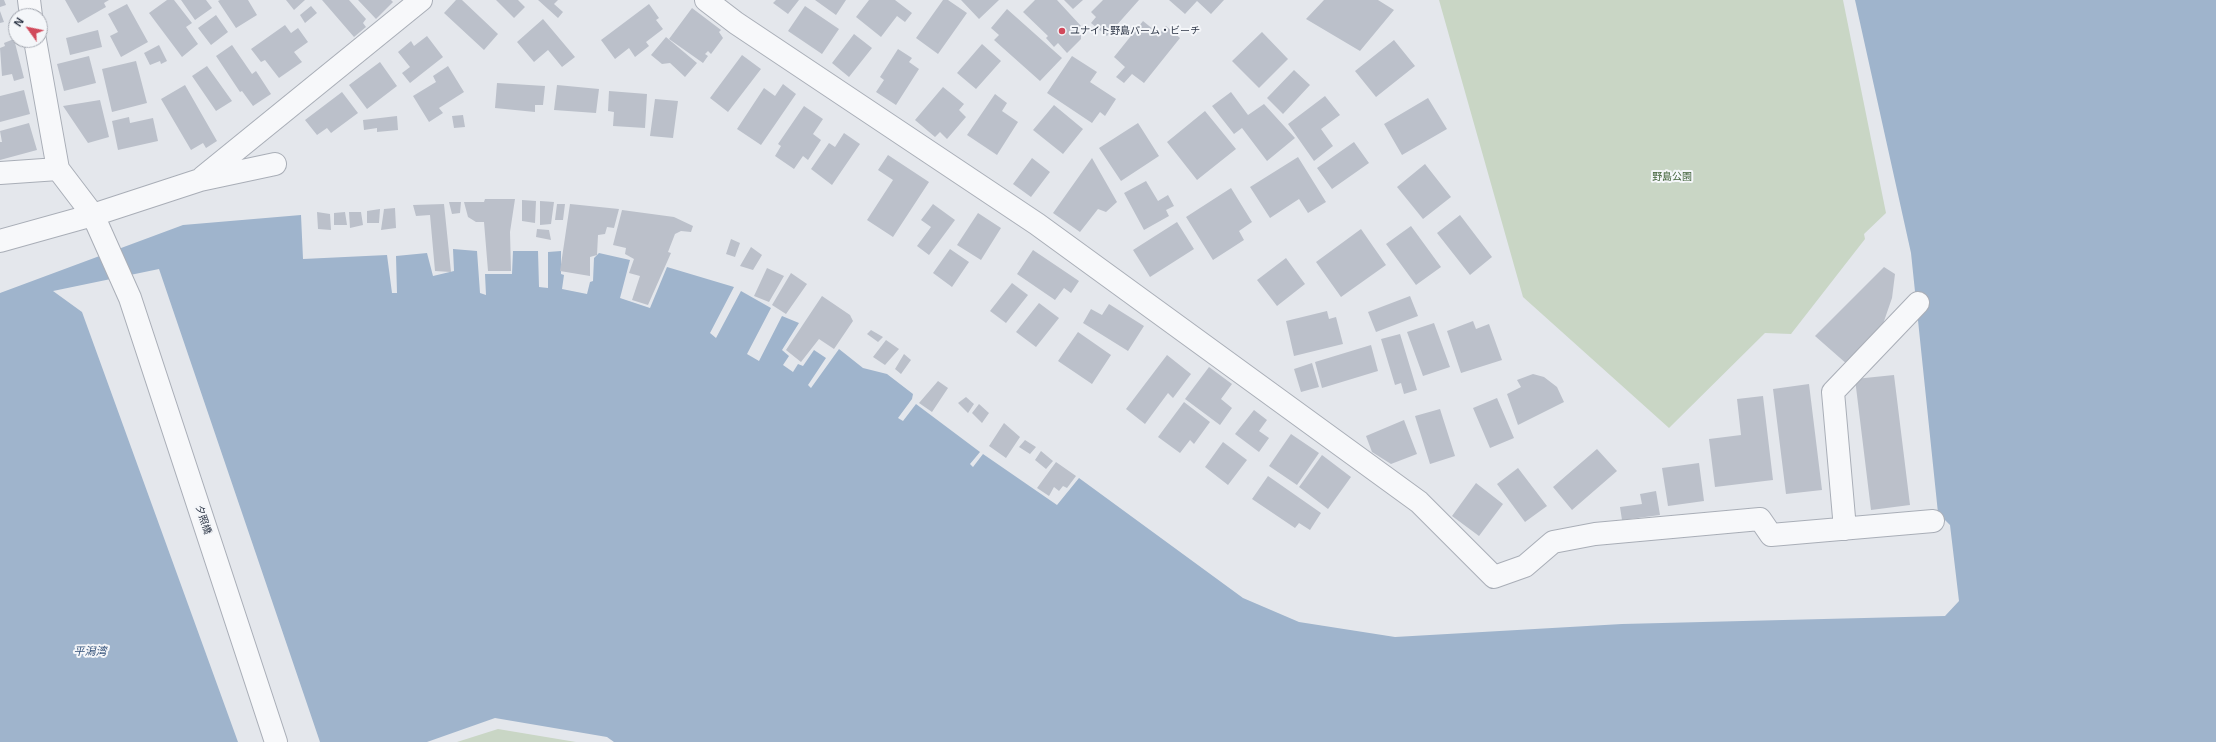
<!DOCTYPE html>
<meta charset="utf-8">
<style>
body{margin:0}
#map{position:relative;width:2216px;height:742px;overflow:hidden;background:#e4e7ec;font-family:Arial,sans-serif}
canvas{display:block}
.north{position:absolute;left:8px;top:8px;width:40px;height:40px;box-sizing:border-box;background:#f4f6f9;border:1px solid #a4a8b1;border-radius:50%;rotate:303deg;font-size:11px;font-weight:700;line-height:16px;text-align:center;color:#2b3445}
.north::after{content:'';display:block;margin:auto;width:14px;height:18px;background:#d1495b;clip-path:polygon(50% 0,100% 100%,50% 72%,0 100%)}
</style>
<div id="map">
<canvas width="2216" height="742"></canvas>
<div class="north">N</div>
</div>
<script>
const context = document.querySelector('canvas').getContext('2d');
context.lineJoin = 'round';
function paint(path, color) { context.fillStyle = color; context.fill(path, 'evenodd'); }
const poly = rows => new Path2D(rows.map(r => 'M' + r).join(''));
function trace(path, color, width, dash) { context.strokeStyle = color; context.lineWidth = width; context.lineCap = dash ? 'butt' : 'round'; context.setLineDash(dash || []); context.stroke(path); }
function drawText(font, color, halo, rows, align = 'center') {
  context.font = font + ' Arial,"Noto Sans JP",sans-serif'; context.lineWidth = 4; context.setLineDash([]); context.textBaseline = 'middle'; context.strokeStyle = halo; context.fillStyle = color; for (const [text, x, y, turn = 0] of rows) {
    context.save(); context.translate(x, y); context.rotate((+turn || 0) * Math.PI / 180); context.textAlign = isNaN(turn) ? turn : align; if (halo) context.strokeText(text, 0, 0); context.fillText(text, 0, 0); context.restore();
  }
}
paint(poly([
 [1439,0,1843,0,1886,213,1864,234,1865,239,1791,334,1765,333,1669,428,1523,297],
 [498,729,576,742,457,742]
]), '#c9d6c5');
paint(poly([
 [1855,0,2216,0,2216,742,614,742,607,737,495,718,427,742,0,742,0,293,183,225,301,215,303,259,387,255,392,293,397,293,396,256,427,253,433,276,454,271,453,249,477,251,480,293,486,295,485,274,512,274,513,251,538,251,539,287,548,288,548,252,561,251,561,274,564,275,562,289,587,294,590,282,593,281,594,258,599,253,630,260,620,298,650,308,667,267,734,287,710,333,716,338,741,291,771,308,747,354,759,361,782,316,799,323,782,350,789,356,783,365,793,372,798,364,803,366,814,350,826,358,808,385,811,388,839,349,863,368,887,374,913,394,912,399,898,418,903,421,916,404,980,452,970,464,973,467,983,454,1057,505,1079,478,1243,598,1299,622,1395,637,1622,624,1945,616,1959,601,1950,525,1938,513,1911,253]
]), '#9fb4cc');
paint(poly([
 [159,269,320,742,238,742,82,312,53,291]
]), '#e4e7ec');
paint(poly([
 [0,0,4,0,6,5,0,7],
 [65,0,109,0,104,3,106,7,78,23],
 [167,0,174,0,192,23,186,27,198,44,182,57,149,13],
 [181,0,206,0,212,8,195,20],
 [220,0,248,0,257,15,236,28,218,1],
 [286,0,305,0,294,10],
 [322,0,349,0,366,19,363,23,366,27,354,37],
 [358,0,391,0,393,2,376,19],
 [456,0,462,0,498,34,484,50,444,13],
 [496,0,518,0,525,7,514,18],
 [538,0,558,0,554,4,563,12,558,18],
 [776,0,799,0,788,14,773,3],
 [815,0,846,0,836,15],
 [869,0,895,0,912,13,905,22,897,16,881,37,856,17],
 [943,0,948,0,967,13,938,54,916,38],
 [961,0,999,0,979,19],
 [1035,0,1057,0,1081,26,1081,39,1067,53,1058,43,1054,47,1046,38,1048,36,1023,12],
 [1064,0,1083,0,1073,9],
 [1103,0,1139,0,1107,36,1091,23,1096,17,1091,12],
 [1169,0,1224,0,1211,14,1197,1,1185,14],
 [1324,0,1378,0,1394,10,1360,51,1306,19],
 [127,4,148,42,121,57,110,36,118,32,108,14],
 [649,4,659,18,656,20,663,29,646,42,649,46,635,57,629,48,615,59,601,40],
 [311,6,317,13,305,23,300,15],
 [805,6,839,29,822,54,788,31],
 [692,8,721,30,719,32,723,38,711,54,708,51,705,54,708,56,703,63,669,39],
 [1007,9,1062,58,1040,81,994,40,999,35,991,28],
 [0,11,4,22,0,23],
 [216,15,228,32,211,45,198,28],
 [543,19,575,57,562,67,548,50,534,62,517,42],
 [1143,21,1159,34,1166,26,1180,38,1144,83,1132,74,1124,83,1116,77,1125,67,1114,57],
 [285,25,291,33,298,28,308,42,294,52,302,62,279,78,265,60,261,62,251,49],
 [98,30,102,47,70,55,66,38],
 [1262,32,1288,59,1259,88,1232,61],
 [854,34,872,48,849,77,832,63],
 [427,36,443,57,410,83,402,73,410,67,398,52,411,41,414,46],
 [666,37,697,63,685,77,670,63,662,64,651,55],
 [14,39,24,78,14,81,12,74,2,76,0,48,5,46,4,43],
 [1394,40,1415,66,1376,97,1355,71],
 [982,44,1001,61,976,89,957,73],
 [159,45,167,61,161,64,160,61,150,65,144,53],
 [232,45,252,74,256,71,271,94,253,106,242,91,240,92,216,56],
 [898,49,912,58,909,62,919,69,896,105,876,92,884,80,880,77],
 [742,55,761,69,728,112,710,98],
 [89,56,96,83,64,91,57,64],
 [1072,56,1097,72,1090,82,1116,99,1105,116,1100,112,1092,123,1047,93],
 [136,61,147,103,112,112,102,69],
 [380,62,397,86,367,109,349,85],
 [207,66,232,101,216,111,192,76],
 [448,66,464,92,439,108,443,113,429,122,413,96,436,82,433,76],
 [1294,70,1310,85,1283,114,1267,98],
 [497,83,545,86,543,105,535,105,535,112,495,108],
 [783,84,796,94,761,145,737,129,764,88,775,96],
 [185,85,217,141,206,148,203,143,191,150,161,99],
 [557,85,599,89,596,113,554,110],
 [943,87,964,104,959,110,966,117,947,139,940,132,935,137,915,120],
 [24,90,30,114,0,122,0,96],
 [609,91,647,94,645,128,613,126,614,112,608,111],
 [342,92,358,113,331,133,327,128,317,135,305,120],
 [1231,92,1248,115,1264,104,1295,138,1267,161,1242,128,1234,134,1212,106],
 [995,94,1007,103,1002,111,1018,122,997,155,967,135],
 [1325,96,1340,115,1321,129,1333,146,1314,161,1288,124],
 [1428,98,1447,129,1402,155,1384,124],
 [655,99,678,101,673,138,650,136],
 [100,100,109,137,88,143,63,106],
 [1054,105,1083,129,1063,154,1033,130],
 [804,106,823,119,813,134,821,140,808,160,803,156,794,169,775,156,781,146,778,144],
 [1205,111,1236,149,1197,180,1167,142],
 [463,115,465,127,454,128,452,116],
 [397,116,398,130,377,132,377,128,364,130,363,120],
 [129,117,130,123,153,118,158,141,118,150,112,121],
 [29,123,37,150,0,160,0,142,2,142,0,131],
 [1138,123,1159,156,1121,181,1099,148],
 [844,133,860,144,832,185,811,169,829,143,835,147],
 [1354,142,1369,163,1332,189,1317,168],
 [888,155,929,182,893,237,867,220,893,180,878,170],
 [1298,157,1326,202,1308,213,1299,199,1270,218,1250,187],
 [1032,158,1050,172,1031,197,1013,184],
 [1092,158,1117,202,1106,212,1098,209,1080,232,1053,213],
 [1425,164,1451,197,1423,219,1397,187],
 [1146,181,1158,201,1168,195,1174,206,1166,210,1169,216,1144,230,1124,193],
 [1231,188,1252,222,1239,231,1244,240,1213,260,1186,217],
 [485,199,515,199,510,232,511,271,488,271,484,222,476,222,468,217,464,202,484,202],
 [522,200,536,201,535,223,522,221],
 [540,201,554,202,551,224,540,225],
 [449,202,461,202,460,213,452,214],
 [444,204,451,272,435,271,430,215,416,216,413,205],
 [557,204,565,204,563,220,555,220],
 [570,204,619,209,614,228,607,227,605,234,598,235,597,255,590,257,590,276,560,271],
 [933,204,955,220,929,255,917,246,931,227,921,220],
 [395,208,396,228,381,230,384,209],
 [380,209,379,223,367,223,367,211],
 [622,210,674,217,693,226,691,232,681,231,675,234,668,252,671,253,648,305,632,300,640,276,629,273,634,259,625,254,626,248,613,245],
 [317,212,330,214,331,230,318,229],
 [345,212,347,225,334,225,334,213],
 [349,212,361,212,363,225,350,228],
 [978,213,1001,228,981,260,957,245],
 [1460,215,1492,257,1470,275,1437,233],
 [1177,222,1194,249,1150,277,1133,250],
 [1411,226,1441,267,1416,285,1386,244],
 [537,229,549,230,551,240,536,237],
 [1361,229,1386,265,1341,297,1316,262],
 [731,239,740,243,735,257,726,254],
 [751,247,762,255,753,270,740,266],
 [950,249,969,262,952,287,933,273],
 [1033,250,1079,281,1071,293,1064,288,1055,300,1017,274],
 [1286,258,1305,284,1277,306,1257,280],
 [1884,267,1895,274,1892,298,1883,324,1848,365,1815,336],
 [767,268,784,276,769,302,754,296],
 [791,273,807,284,786,314,772,305],
 [1012,283,1028,295,1006,323,990,311],
 [822,296,850,315,853,321,834,349,819,339,801,362,786,350],
 [1410,296,1418,316,1376,332,1368,312],
 [1039,303,1059,318,1036,347,1016,332],
 [1109,304,1144,326,1128,351,1083,323,1091,309,1102,315],
 [1327,311,1329,319,1336,317,1343,344,1294,356,1286,321],
 [1473,321,1476,329,1489,324,1502,360,1461,373,1447,331],
 [1434,323,1450,367,1423,376,1407,332],
 [871,330,883,337,878,342,867,334],
 [1078,332,1111,355,1092,384,1058,361],
 [1400,334,1417,390,1404,394,1401,383,1395,385,1381,339],
 [886,340,899,349,885,365,873,357],
 [1371,345,1378,371,1322,388,1315,362],
 [904,354,911,360,901,374,895,369],
 [1167,355,1191,374,1173,398,1168,393,1145,424,1126,409],
 [1312,363,1319,387,1301,392,1294,369],
 [1209,367,1232,384,1221,399,1232,408,1220,425,1185,399],
 [1533,374,1544,377,1557,387,1564,402,1518,425,1507,394,1521,387,1517,380],
 [1894,375,1910,505,1871,510,1855,379],
 [938,381,948,388,932,412,919,403],
 [1809,384,1822,490,1786,494,1773,389],
 [1763,396,1773,480,1715,487,1709,439,1741,435,1737,399],
 [966,397,974,404,968,413,958,403],
 [1497,398,1514,438,1490,448,1473,408],
 [1184,402,1210,422,1194,444,1190,440,1180,453,1158,437],
 [979,404,989,413,982,423,972,413],
 [1440,409,1455,456,1430,464,1415,416],
 [1254,410,1267,420,1259,431,1269,438,1259,452,1235,434],
 [1404,420,1417,454,1391,464,1372,452,1366,436],
 [1004,423,1020,437,1006,458,989,446],
 [1291,434,1319,453,1297,485,1269,466],
 [1025,440,1036,447,1030,454,1019,447],
 [1223,442,1247,460,1228,485,1205,467],
 [1597,449,1617,471,1572,510,1553,487],
 [1041,451,1053,461,1046,469,1035,460],
 [1322,455,1351,477,1328,509,1299,487],
 [1056,462,1076,476,1067,488,1063,486,1059,491,1054,487,1049,496,1037,488],
 [1699,463,1704,501,1668,506,1662,468],
 [1518,468,1547,506,1525,522,1497,484],
 [1268,476,1321,513,1310,530,1299,523,1295,528,1252,499],
 [1476,483,1503,504,1479,536,1452,516],
 [1656,491,1660,515,1622,520,1620,507,1642,504,1640,494]
]), '#bbc0ca');
const minor = poly([
 [29,0,31,16],
 [706,0,736,23,1037,224,1419,502,1494,577,1525,566,1553,542,1595,534,1760,519,1771,535,1933,521],
 [35,40,58,169,93,215,200,180,275,164],
 [0,173,58,169],
 [203,177,421,0],
 [1845,529,1833,392,1918,303]
]);
const tertiary = poly([
 [0,241,93,215,130,298,276,742]
]);
trace(minor, '#a9aeb7', 24);
trace(tertiary, '#a9aeb7', 24);
trace(minor, '#f7f8fa', 22);
trace(tertiary, '#f7f8fa', 22);
for (const [x, y, r, color] of [
 [1062,31,4,"#d1495b"]
]) { const dot = new Path2D(); dot.arc(x, y, r, 0, 2 * Math.PI); context.fillStyle = color; context.fill(dot); trace(dot, '#f4f6f9', 1.5); }
drawText('10px', '#2b3445', '#f4f6f9', [
 ["ユナイト野島パーム・ビーチ",1070,31]
], 'left');
drawText('10px', '#3f6138', '#f4f6f9', [
 ["野島公園",1672,177]
]);
drawText('10px', '#2b3445', '#f4f6f9', [
 ["夕照橋",203,520,72]
]);
drawText('italic 11px', '#34527a', '#f4f6f9', [
 ["平潟湾",90,652]
]);
</script>
